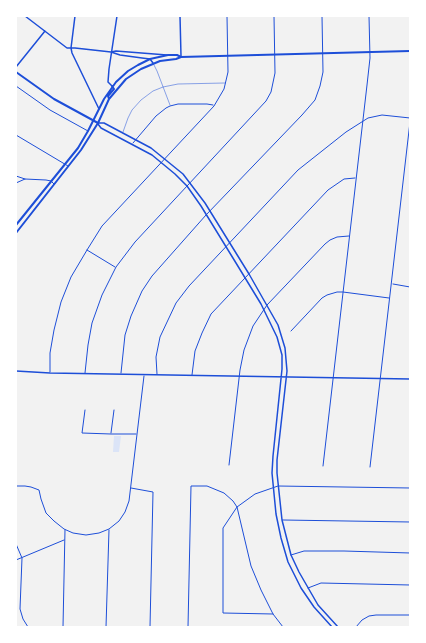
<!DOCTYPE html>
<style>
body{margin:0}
#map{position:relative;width:426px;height:643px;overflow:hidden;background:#f2f2f2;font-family:Ubuntu,sans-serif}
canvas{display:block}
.frame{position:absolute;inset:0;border:17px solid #fff;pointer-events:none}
</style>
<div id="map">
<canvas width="426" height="643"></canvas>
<div class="frame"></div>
</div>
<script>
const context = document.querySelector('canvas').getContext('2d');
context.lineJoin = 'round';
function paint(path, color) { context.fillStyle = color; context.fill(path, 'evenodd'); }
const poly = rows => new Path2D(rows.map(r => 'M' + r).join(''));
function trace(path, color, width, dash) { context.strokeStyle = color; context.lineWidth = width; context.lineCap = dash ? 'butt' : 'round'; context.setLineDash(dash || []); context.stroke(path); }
paint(poly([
 [114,436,121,436,119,452,113,452]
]), '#dbe4f7');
trace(poly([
 [154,65,157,71,170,105],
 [123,132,128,118,132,110,141,100,153,91,163,87,178,84,225,83]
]), '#1d4ed8', 0.5);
trace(poly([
 [16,86,50,110,88,131],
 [16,135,68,166],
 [133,143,156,116,166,108,170,106,178,104,207,104,213,105],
 [16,176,25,179],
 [16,183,25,179,46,180,51,181,54,184],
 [87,250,115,267],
 [393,284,410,287],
 [291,331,322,298,327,295,337,292,343,292,389,298],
 [50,372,50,353,54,330,61,302,71,277,87,250,102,226,214,106,224,89,228,72,227,16],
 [85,373,88,345,92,323,102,295,116,267,135,242,266,101,271,92,275,73,274,16],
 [121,373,125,335,131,316,142,291,152,276,206,215,302,115,315,100,320,86,323,72,322,16],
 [157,374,156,357,160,337,176,303,189,286,298,170,346,132,368,118,382,115,410,118],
 [192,375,195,351,202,333,211,314,328,190,344,179,355,178],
 [85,410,82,433,111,434,136,434],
 [111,433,114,410],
 [229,465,240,370,244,350,253,326,267,305,325,244,330,240,337,237,349,236],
 [323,466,367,85,370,58,369,16],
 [370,467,410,122],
 [16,486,25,486,31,487,39,490,41,499,46,513,54,521,64,529,73,533,86,535,99,533,109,529,119,521,125,512,129,501,144,376],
 [131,488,153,492,150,627],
 [283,520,410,522],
 [16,544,22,558,20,609,23,619,28,627],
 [291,555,304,551,344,551,410,553],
 [16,560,64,540],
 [308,588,321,583,410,585],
 [273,614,223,613,223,528,237,507,255,494,278,486,410,488],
 [63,627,65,530],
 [106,627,109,530],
 [188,627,191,486,207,486,224,493,233,501,237,507,251,566,261,590,273,614,283,627],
 [356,627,362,620,369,616,376,615,410,615]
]), '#1d4ed8', 1);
trace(poly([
 [25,16,67,48,75,48,111,52,120,55,142,58,150,59,153,63],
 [75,16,71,48,72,53,99,109],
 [180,16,181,56],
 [111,52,116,51,167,55],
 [16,67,45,31],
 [112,86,108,82,109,69,117,16]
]), '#1d4ed8', 1.5);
trace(poly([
 [98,123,104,123,151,148,183,174,205,203,249,274,278,325,285,348,287,371,277,460,277,473,282,520,291,555,299,572,318,605,338,627],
 [98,124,101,128,152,155,175,174,187,186,201,206,236,263,261,304,277,337,282,355,282,369,273,456,272,473,276,514,281,538,288,562,301,588,314,607,332,627],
 [16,371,50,373,410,379]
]), '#1d4ed8', 1.5);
trace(poly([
 [16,72,54,99,98,123]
]), '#1d4ed8', 2);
trace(poly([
 [109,99,108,96,114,89,112,86],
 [16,225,78,148,88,131,104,99,116,82,128,71,138,65,150,59,168,55,177,55,181,57],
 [16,233,81,150,98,123,109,99,126,79,141,69,160,61,176,59,181,57,410,51]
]), '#1d4ed8', 2);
</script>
